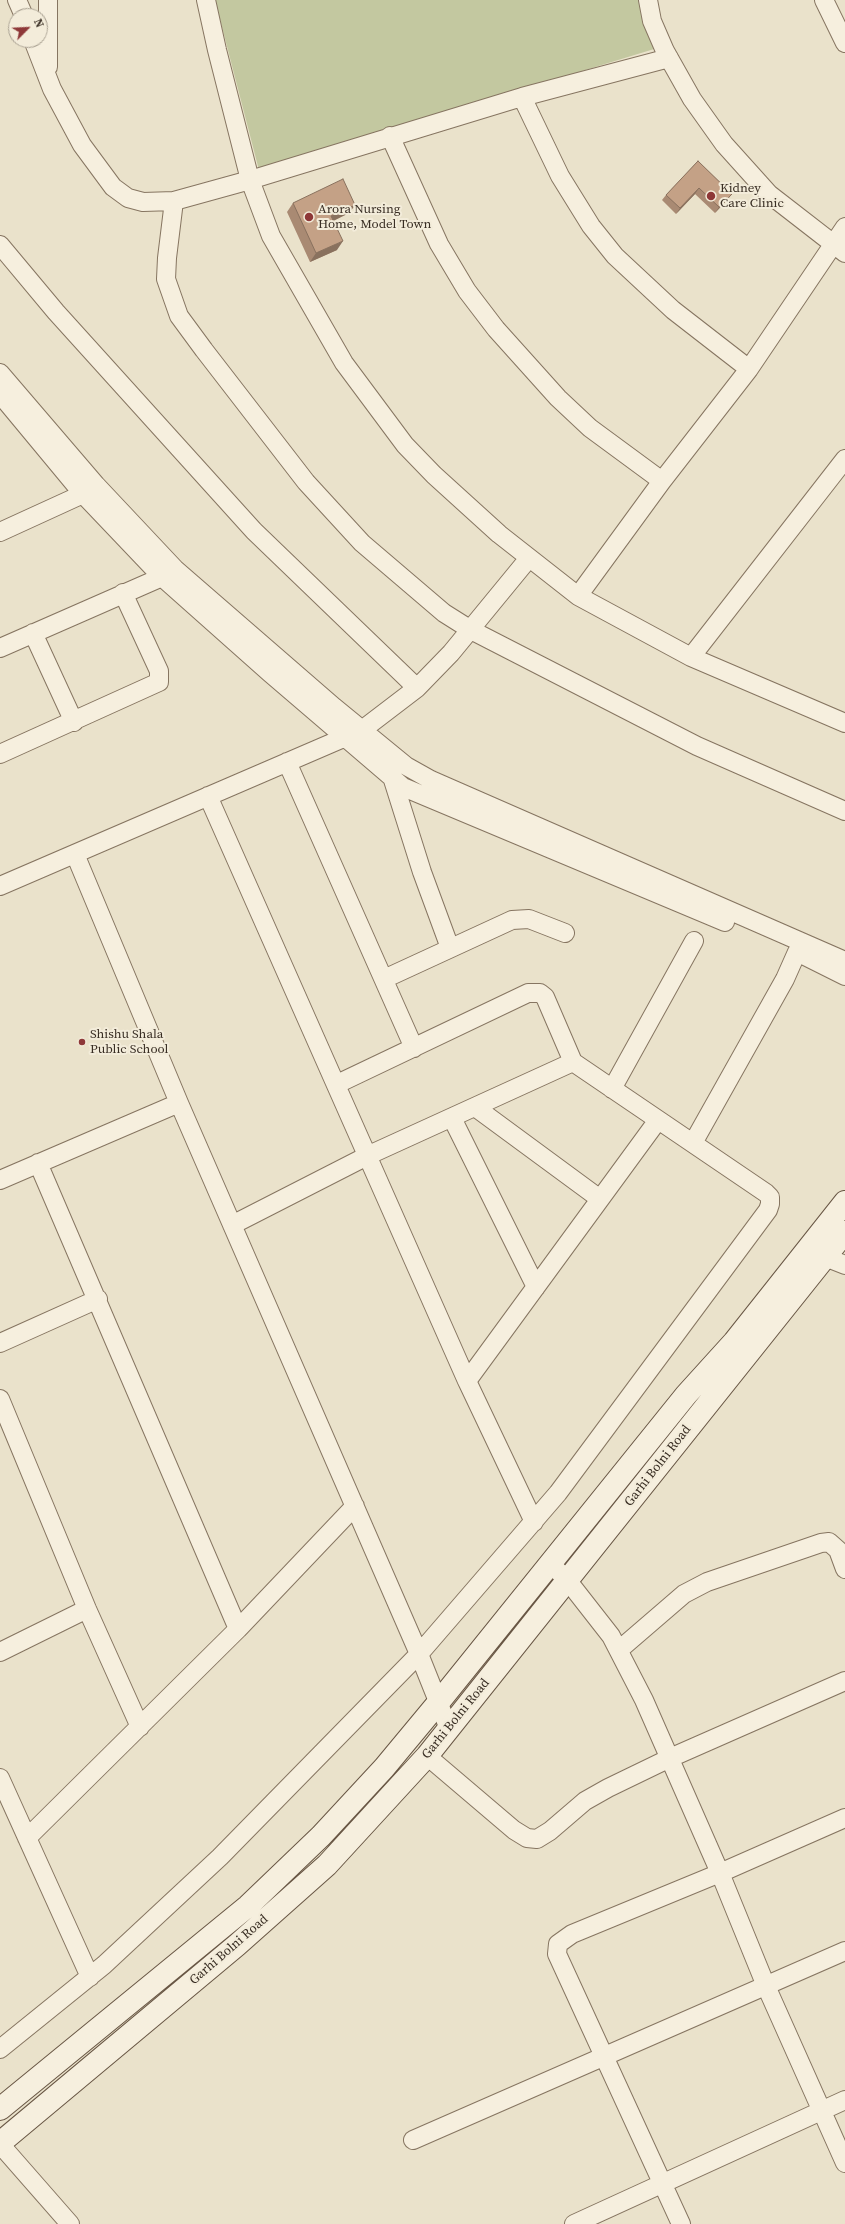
<!DOCTYPE html>
<style>
body{margin:0}
#map{position:relative;width:845px;height:2224px;overflow:hidden;background:#eae2cb;font-family:"Source Serif 4",serif}
canvas{display:block}
.north{position:absolute;left:8px;top:8px;width:40px;height:40px;box-sizing:border-box;background:#f3ecda;border:1px solid #a8a091;border-radius:50%;rotate:66deg;font-size:11px;font-weight:700;line-height:16px;text-align:center;color:#382d23}
.north::after{content:'';display:block;margin:auto;width:14px;height:18px;background:#8e3838;clip-path:polygon(50% 0,100% 100%,50% 72%,0 100%)}
</style>
<div id="map">
<canvas width="845" height="2224"></canvas>
<div class="north">N</div>
</div>
<script>
const context = document.querySelector('canvas').getContext('2d');
context.lineJoin = 'round';
function paint(path, color) { context.fillStyle = color; context.fill(path, 'evenodd'); }
const poly = rows => new Path2D(rows.map(r => 'M' + r).join(''));
function trace(path, color, width, dash) { context.strokeStyle = color; context.lineWidth = width; context.lineCap = dash ? 'butt' : 'round'; context.setLineDash(dash || []); context.stroke(path); }
function drawText(font, color, halo, rows, align = 'center') {
  context.font = font + ' "Source Serif 4",serif'; context.lineWidth = 4; context.setLineDash([]); context.textBaseline = 'middle'; context.strokeStyle = halo; context.fillStyle = color; for (const [text, x, y, turn = 0] of rows) {
    context.save(); context.translate(x, y); context.rotate((+turn || 0) * Math.PI / 180); context.textAlign = isNaN(turn) ? turn : align; if (halo) context.strokeText(text, 0, 0); context.fillText(text, 0, 0); context.restore();
  }
}
paint(poly([
 [215,0,654,0,664,46,382,132,260,174]
]), '#c3c8a0');
const street = poly([
 [17,0,24,16],
 [206,0,217,50,250,180,271,236,344,363,405,445,434,475,499,534,578,596,691,657,845,723],
 [648,0,652,21,665,51,692,99,724,144,769,194,845,253],
 [824,0,845,43],
 [33,40,52,89,82,145,113,187,128,198,143,202,174,201,250,180,522,97,669,58],
 [48,67,48,0],
 [522,97,560,176,591,226,615,256,673,310,749,369],
 [390,136,439,244,467,291,496,329,558,398,590,428,662,481],
 [174,201,167,258,166,279,179,316,204,350,306,482,362,543,444,613,471,630,697,746,845,811],
 [0,245,56,312,254,531,417,688],
 [0,373,96,485,175,569,334,707,406,766,431,780,845,961],
 [0,394,83,494,162,577,270,673,403,787,725,922],
 [0,532,83,494],
 [578,596,662,481,749,369,845,227],
 [33,633,74,722],
 [0,648,162,577],
 [691,657,845,459],
 [0,754,159,682,159,671,123,593],
 [287,762,414,1048],
 [393,780,422,872,450,948],
 [208,796,467,1381,534,1522],
 [75,854,179,1103,419,1654,449,1729],
 [0,886,362,730,417,688,451,653,529,558],
 [805,956,845,976],
 [384,979,512,920,529,919,565,933],
 [612,1089,694,941],
 [475,1107,600,1199],
 [452,1118,536,1287],
 [693,1143,785,979,797,952],
 [38,1163,238,1629],
 [0,1180,179,1103],
 [232,1225,369,1155,573,1062],
 [812,1252,845,1265],
 [0,1343,98,1299],
 [467,1381,658,1120],
 [0,1399,87,1609,140,1727],
 [550,1563,568,1581,611,1636,644,1700,720,1873,766,1986,845,2163],
 [619,1650,684,1594,707,1582,821,1543,829,1542,838,1550,845,1569],
 [0,1652,87,1609],
 [427,1756,514,1830,527,1838,537,1839,550,1831,585,1801,608,1788,670,1758,845,1681],
 [0,1778,90,1977],
 [27,1838,238,1629,355,1506],
 [0,2049,104,1965,220,1857,419,1654,558,1493,768,1210,770,1204,770,1197,766,1193,573,1062,545,997,540,993,528,993,337,1084],
 [413,2140,845,1951],
 [0,2144,70,2224],
 [574,2224,845,2100],
 [681,2224,557,1954,558,1944,572,1934,720,1873,845,1818]
]);
const secondary = poly([
 [0,2109,248,1906,321,1836,384,1768,438,1703,686,1395,734,1342,845,1202],
 [0,2143,237,1945,327,1865,427,1756,845,1232]
]);
trace(street, '#867561', 20);
trace(secondary, '#685644', 24);
trace(street, '#f6efde', 18);
trace(secondary, '#f6efde', 22);
paint(poly([
 [698,161,732,194,727,200,715,213,695,194,676,214,662,200,666,195],
 [293,203,355,205,349,213,333,221,337,250,310,262,287,212]
]), '#a98a73');
paint(poly([
 [699,188,695,194,676,214,680,208],
 [732,194,727,200,715,213,719,207],
 [355,205,349,213,325,225,331,216],
 [343,241,337,250,310,262,316,253]
]), '#89715e');
const building = poly([
 [698,161,732,194,719,207,699,188,680,208,666,195,698,161],
 [343,179,355,205,331,216,343,241,316,253,293,203,343,179]
]);
paint(building, '#c4a186');
trace(building, '#89715e', 1);
for (const [x, y, r, color] of [
 [711,196,5,"#8e3838"],
 [309,217,5,"#8e3838"],
 [82,1042,4,"#8e3838"]
]) { const dot = new Path2D(); dot.arc(x, y, r, 0, 2 * Math.PI); context.fillStyle = color; context.fill(dot); trace(dot, '#f3ecda', 1.5); }
drawText('13px', '#382d23', '#f3ecda', [
 ["Kidney",720,189],
 ["Care Clinic",720,204],
 ["Arora Nursing",318,210],
 ["Home, Model Town",318,225],
 ["Shishu Shala",90,1035],
 ["Public School",90,1050]
], 'left');
drawText('13px', '#382d23', '#f3ecda', [
 ["Garhi Bolni Road",658,1466,-52],
 ["Garhi Bolni Road",456,1719,-51],
 ["Garhi Bolni Road",229,1950,-41]
]);
</script>
